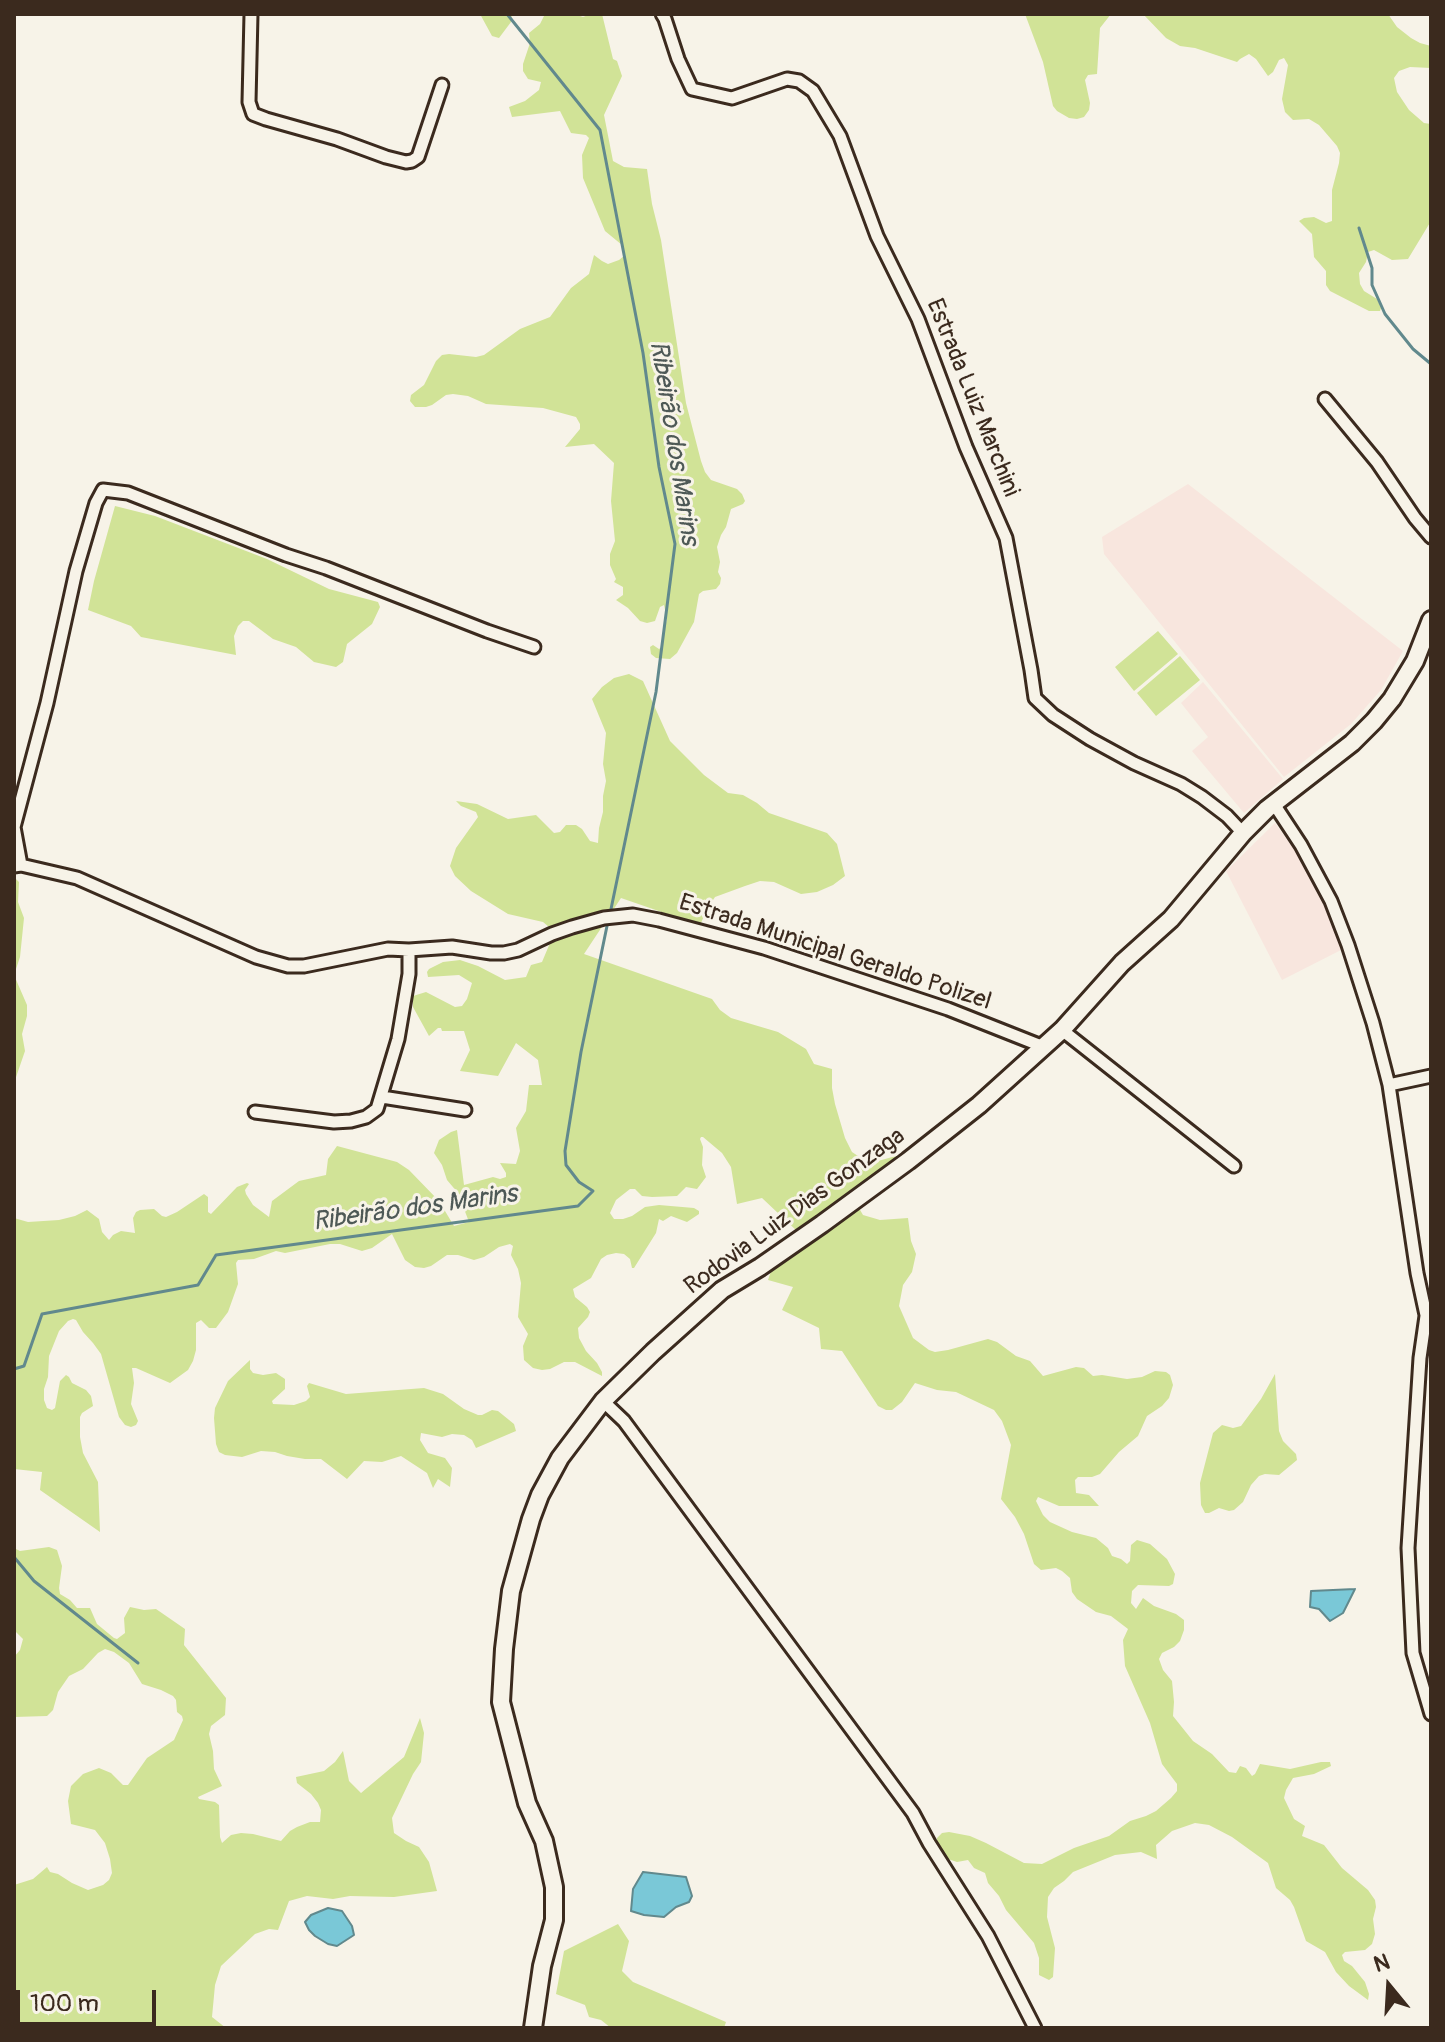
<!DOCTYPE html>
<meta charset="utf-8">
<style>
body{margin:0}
#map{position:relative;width:1445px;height:2042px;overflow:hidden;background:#f7f3e8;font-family:Pangolin,sans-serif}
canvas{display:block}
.frame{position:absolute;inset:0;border:16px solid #3b2a1e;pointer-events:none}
.north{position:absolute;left:1349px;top:1946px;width:80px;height:80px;-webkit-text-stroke:6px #f7f3e8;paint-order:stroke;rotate:342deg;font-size:22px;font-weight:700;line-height:32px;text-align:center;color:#3b2a1e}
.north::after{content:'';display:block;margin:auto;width:28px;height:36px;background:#3b2a1e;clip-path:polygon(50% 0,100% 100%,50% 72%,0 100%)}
.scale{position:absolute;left:16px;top:1990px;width:140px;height:36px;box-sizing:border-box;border:4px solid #3b2a1e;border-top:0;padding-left:10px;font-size:24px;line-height:28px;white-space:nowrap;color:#3b2a1e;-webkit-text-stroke:6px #f7f3e8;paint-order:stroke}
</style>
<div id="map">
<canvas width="1445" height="2042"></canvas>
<div class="frame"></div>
<div class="north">N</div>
<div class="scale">100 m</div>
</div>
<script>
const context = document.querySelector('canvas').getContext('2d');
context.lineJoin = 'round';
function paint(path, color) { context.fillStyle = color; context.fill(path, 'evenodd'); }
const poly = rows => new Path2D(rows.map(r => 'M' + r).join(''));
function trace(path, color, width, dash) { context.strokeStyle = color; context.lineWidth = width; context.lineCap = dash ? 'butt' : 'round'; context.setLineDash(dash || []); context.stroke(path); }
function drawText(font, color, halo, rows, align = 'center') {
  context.font = font + ' Pangolin,sans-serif'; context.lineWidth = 6; context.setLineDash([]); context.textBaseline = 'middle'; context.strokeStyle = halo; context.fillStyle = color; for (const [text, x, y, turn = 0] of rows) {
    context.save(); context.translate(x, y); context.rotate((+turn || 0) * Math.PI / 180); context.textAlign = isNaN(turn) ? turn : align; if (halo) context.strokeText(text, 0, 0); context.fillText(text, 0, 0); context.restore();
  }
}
paint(poly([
 [1188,484,1403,651,1381,690,1351,724,1284,777,1104,554,1102,537],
 [1203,682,1283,779,1244,813,1192,751,1208,737,1181,703],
 [1275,823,1307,867,1343,949,1282,980,1226,871]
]), '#f8e6de');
paint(poly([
 [480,14,512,14,511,22,499,38,492,36],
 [545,14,574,14,583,17,591,14,602,14,613,59,617,61,622,76,604,115,613,161,624,167,647,169,652,204,661,240,686,403,701,461,705,472,711,480,737,489,742,494,745,501,743,504,731,509,726,527,721,535,717,547,720,562,718,572,721,578,720,584,716,589,703,591,699,594,694,622,677,653,670,659,656,658,651,654,650,647,653,645,659,649,663,646,663,635,667,619,664,605,660,607,655,621,647,623,640,621,628,608,616,600,623,595,623,587,614,582,616,579,610,565,610,554,615,541,611,501,614,463,594,444,565,447,580,429,580,424,576,417,543,408,486,404,468,396,453,394,446,395,432,405,426,407,415,407,410,401,411,395,424,385,436,361,442,355,449,354,476,357,484,355,520,329,550,317,571,288,589,274,594,255,602,261,608,264,619,260,625,255,622,245,605,231,583,178,582,155,589,138,586,135,571,133,560,111,512,117,509,107,525,101,539,90,541,82,528,79,523,71,523,64,530,43,529,33,540,24],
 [1025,14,1111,14,1100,28,1097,74,1088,75,1085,80,1090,103,1089,110,1084,117,1077,119,1069,118,1057,111,1053,106,1043,62],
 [1143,14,1388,14,1397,27,1411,38,1420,43,1431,46,1431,68,1410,67,1399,71,1394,78,1397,92,1409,110,1424,123,1431,124,1431,221,1408,259,1392,260,1374,250,1368,252,1366,262,1359,273,1360,284,1364,291,1377,299,1381,308,1380,311,1369,311,1330,291,1326,285,1326,271,1314,257,1312,234,1299,221,1304,218,1314,217,1326,223,1332,221,1332,190,1339,163,1340,153,1337,146,1319,125,1309,119,1293,120,1285,112,1282,99,1288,65,1284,58,1279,60,1273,72,1268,76,1256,59,1249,54,1240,59,1237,62,1195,48,1180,46,1166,38],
 [115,506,155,516,267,559,329,589,378,602,380,607,372,624,347,644,343,662,336,667,314,662,296,647,273,639,249,621,243,621,238,626,234,636,236,655,141,637,131,626,88,610,94,581],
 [1158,631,1178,654,1134,691,1115,667],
 [1180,656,1200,680,1156,716,1137,693],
 [629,674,643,681,670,741,704,775,728,793,743,795,757,803,769,813,827,833,837,844,845,876,833,885,817,892,801,894,774,882,760,881,745,886,715,897,707,909,701,923,702,926,621,898,584,954,712,999,720,1010,731,1018,778,1032,806,1049,814,1064,832,1069,832,1088,835,1104,845,1138,852,1152,864,1160,878,1161,903,1154,879,1174,856,1203,863,1215,880,1220,908,1218,911,1241,916,1254,912,1272,903,1285,899,1306,913,1338,929,1350,935,1352,948,1350,988,1339,997,1342,1016,1356,1030,1361,1043,1376,1076,1367,1084,1368,1093,1376,1102,1375,1127,1379,1142,1377,1155,1371,1166,1372,1170,1375,1173,1385,1169,1398,1162,1406,1147,1416,1138,1436,1119,1452,1100,1474,1092,1477,1078,1477,1075,1480,1076,1493,1089,1495,1099,1506,1059,1506,1038,1497,1036,1501,1043,1515,1050,1522,1072,1532,1096,1538,1108,1548,1112,1556,1121,1559,1127,1564,1130,1561,1131,1545,1137,1540,1150,1544,1167,1559,1175,1574,1173,1584,1169,1586,1138,1585,1132,1591,1131,1603,1136,1609,1143,1598,1154,1606,1176,1614,1184,1620,1184,1630,1180,1641,1174,1647,1162,1653,1159,1659,1163,1670,1172,1681,1174,1702,1173,1716,1193,1741,1212,1754,1229,1772,1236,1773,1240,1766,1246,1768,1252,1776,1255,1774,1260,1764,1290,1769,1321,1762,1330,1762,1331,1766,1314,1774,1293,1778,1286,1790,1284,1798,1294,1819,1305,1826,1302,1836,1324,1845,1342,1868,1368,1890,1375,1900,1376,1907,1373,1919,1375,1934,1372,1944,1365,1950,1345,1952,1342,1955,1344,1961,1352,1966,1365,1982,1369,1994,1368,2000,1349,1986,1336,1972,1325,1952,1306,1941,1294,1907,1290,1900,1276,1888,1268,1863,1232,1837,1209,1825,1195,1823,1172,1831,1156,1845,1157,1859,1141,1852,1115,1855,1073,1872,1064,1881,1054,1888,1048,1897,1047,1917,1055,1948,1053,1977,1049,1980,1039,1975,1039,1958,1034,1943,1006,1910,999,1896,988,1883,985,1873,974,1868,968,1860,957,1862,945,1858,939,1853,936,1845,937,1838,942,1833,949,1832,970,1836,986,1843,1024,1863,1042,1864,1074,1848,1109,1836,1130,1821,1146,1816,1156,1811,1171,1798,1177,1791,1177,1784,1162,1764,1150,1723,1125,1666,1123,1640,1128,1629,1111,1616,1096,1612,1077,1599,1072,1592,1070,1578,1062,1571,1056,1568,1041,1570,1034,1564,1024,1534,1015,1517,1001,1499,1011,1445,1002,1421,994,1410,956,1392,937,1390,915,1383,902,1402,892,1410,886,1410,878,1406,842,1351,821,1349,819,1328,782,1310,793,1287,768,1280,773,1265,790,1257,827,1225,798,1232,762,1198,737,1204,731,1167,722,1153,703,1137,701,1137,700,1139,703,1147,702,1165,706,1177,697,1189,686,1187,677,1196,652,1197,642,1196,635,1189,630,1189,616,1200,610,1213,614,1219,623,1219,632,1216,645,1207,659,1205,694,1208,699,1211,699,1214,687,1222,671,1216,663,1221,659,1219,656,1233,634,1268,632,1268,630,1259,624,1254,616,1253,607,1255,601,1259,591,1278,573,1289,575,1297,587,1307,590,1312,588,1317,578,1328,579,1338,586,1351,597,1363,602,1372,602,1376,575,1362,564,1362,550,1369,542,1370,533,1368,524,1360,523,1346,528,1334,518,1317,521,1283,518,1269,511,1255,513,1246,510,1244,499,1247,484,1257,474,1260,458,1255,447,1255,431,1266,424,1268,415,1267,405,1260,392,1234,372,1248,362,1251,340,1244,330,1244,285,1253,276,1251,254,1259,238,1260,236,1263,238,1284,228,1312,216,1328,209,1328,201,1320,196,1323,196,1350,193,1361,188,1370,170,1383,136,1368,132,1368,134,1383,131,1404,138,1421,136,1425,131,1427,125,1425,119,1417,101,1354,93,1343,83,1332,76,1320,73,1319,68,1321,59,1331,49,1356,48,1377,44,1389,44,1400,47,1408,52,1410,55,1408,60,1381,66,1375,69,1377,72,1383,86,1390,91,1396,93,1406,82,1413,80,1417,80,1437,83,1453,98,1482,100,1532,40,1490,42,1472,14,1469,14,1218,28,1222,59,1220,75,1216,87,1210,99,1219,102,1232,109,1240,113,1235,121,1231,135,1233,133,1218,136,1212,140,1210,154,1209,162,1216,166,1217,177,1212,204,1194,208,1197,208,1212,211,1214,237,1187,247,1183,249,1184,245,1190,246,1194,253,1205,269,1217,272,1201,299,1181,326,1175,328,1159,337,1146,397,1162,409,1170,439,1201,454,1226,469,1222,458,1193,447,1180,442,1165,434,1153,439,1140,451,1132,457,1130,464,1185,493,1177,500,1179,506,1177,506,1173,500,1163,516,1164,520,1151,516,1128,526,1111,529,1085,542,1085,538,1060,516,1043,498,1076,460,1071,470,1050,464,1031,442,1031,441,1028,438,1028,429,1036,413,1007,413,996,426,992,455,1007,462,1006,467,999,472,983,459,975,428,977,427,972,429,969,443,962,460,960,478,966,505,980,526,977,531,965,542,962,550,943,549,927,543,922,508,914,471,891,455,876,450,866,456,848,478,817,476,812,461,806,456,801,477,804,508,819,536,815,554,833,560,832,566,825,576,825,582,829,590,841,598,843,599,828,603,812,603,796,606,781,603,764,606,733,592,699,602,687,614,678],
 [14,877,19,882,18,902,24,918,20,957,14,975,27,1005,27,1016,22,1034,25,1051,14,1083],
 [250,1360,250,1369,253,1373,263,1375,276,1373,285,1379,285,1389,272,1401,273,1404,294,1405,306,1401,310,1397,307,1386,309,1383,346,1394,424,1388,443,1394,464,1409,478,1415,482,1415,492,1410,498,1411,514,1424,516,1431,476,1448,472,1440,464,1435,452,1434,442,1437,421,1433,420,1440,428,1453,445,1458,452,1468,450,1487,438,1479,433,1488,427,1473,401,1456,382,1462,364,1461,347,1479,321,1459,305,1459,287,1456,275,1452,261,1451,242,1457,225,1455,219,1452,216,1444,214,1418,215,1408,228,1381],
 [1275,1374,1279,1431,1283,1441,1296,1454,1297,1460,1279,1475,1265,1474,1259,1476,1251,1485,1243,1502,1234,1510,1229,1511,1219,1508,1209,1513,1205,1513,1201,1505,1200,1483,1213,1433,1222,1425,1233,1428,1241,1426,1261,1399],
 [49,1547,57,1550,62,1566,59,1588,60,1594,70,1600,77,1608,90,1608,97,1624,114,1638,117,1639,125,1633,124,1618,130,1607,144,1610,156,1609,185,1629,184,1645,226,1698,225,1715,211,1726,209,1734,213,1751,214,1769,222,1786,198,1797,199,1799,215,1802,219,1805,220,1837,222,1843,231,1835,241,1833,253,1834,281,1841,290,1831,297,1827,310,1822,320,1822,321,1810,318,1803,311,1794,297,1783,296,1777,324,1771,335,1762,343,1751,349,1781,361,1793,404,1757,420,1718,424,1733,421,1762,413,1774,392,1818,394,1833,406,1841,419,1847,429,1862,437,1891,394,1897,350,1896,333,1899,307,1896,289,1901,278,1930,269,1929,255,1934,221,1966,215,1985,212,2017,226,2028,14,2028,14,1885,33,1879,47,1867,50,1872,58,1874,72,1883,88,1890,103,1885,109,1880,112,1873,110,1859,105,1843,95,1830,71,1824,68,1801,71,1786,83,1774,99,1768,111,1773,123,1785,128,1785,147,1758,174,1740,183,1720,182,1716,177,1712,176,1700,173,1696,161,1690,142,1684,129,1663,114,1652,105,1649,98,1653,83,1669,69,1676,58,1692,53,1710,47,1716,14,1717,14,1657,20,1650,23,1639,14,1630,14,1548,20,1551],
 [618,1924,629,1941,622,1971,633,1982,726,2022,724,2028,611,2028,601,2020,589,2017,585,2005,556,1994,564,1951]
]), '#d1e397');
const water = poly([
 [1355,1589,1343,1613,1330,1621,1319,1609,1310,1607,1311,1591,1355,1589],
 [643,1872,686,1877,692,1896,689,1902,676,1907,664,1917,644,1915,631,1911,633,1889,643,1872],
 [328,1908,342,1911,352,1926,354,1935,337,1946,328,1944,315,1936,309,1930,305,1922,311,1915,328,1908]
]);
paint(water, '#7ac8d7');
trace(water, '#61898d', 2);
trace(poly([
 [507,14,600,130,643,353,659,467,675,544,656,692,611,909],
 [1359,228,1372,268,1372,285,1385,314,1413,349,1431,364],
 [14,1369,24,1366,42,1314,198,1285,216,1255,578,1206,593,1191,579,1182,566,1165,565,1151,581,1052,607,926],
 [14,1557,34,1581,138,1663]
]), '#61898d', 3);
const minor = poly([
 [251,14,249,102,253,114,266,119,337,139,386,157,406,162,412,161,418,157,442,85],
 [662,14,665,19,678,59,692,89,732,98,787,79,799,81,813,91,840,136,877,236,918,319,966,447,1006,538,1031,670,1035,698,1053,715,1090,739,1134,763,1181,784,1202,797,1227,816,1243,833],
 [1325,399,1377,462,1415,518,1431,537],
 [1274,804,1301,845,1331,901,1348,945,1373,1023,1389,1085,1417,1273,1426,1315,1431,1325],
 [21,865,14,827,47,703,76,571,96,503,103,490,128,493,286,555,326,568,487,631,534,647],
 [14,866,21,865,77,878,256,957,288,966,304,966,388,949,409,950,452,947,491,953,504,953,518,950,552,934,572,927,604,918,633,915,659,920,764,948,948,1009,1044,1047],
 [1062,1030,1234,1166],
 [1389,1085,1431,1076],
 [382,1097,465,1110],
 [255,1112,334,1122,351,1121,366,1117,377,1109,398,1039,409,974,409,950],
 [1426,1316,1420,1358,1408,1548,1413,1653,1431,1714],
 [603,1401,624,1421,913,1813,929,1843,988,1936,1035,2028]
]);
const secondary = poly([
 [533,2028,542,1966,554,1920,554,1887,544,1841,527,1803,501,1702,504,1649,511,1591,531,1519,540,1495,560,1458,603,1401,653,1352,722,1290,760,1267,822,1224,908,1161,979,1105,1062,1030,1122,963,1171,919,1243,833,1267,809,1352,743,1374,721,1392,699,1415,661,1431,620]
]);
trace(minor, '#3b2a1e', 17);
trace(secondary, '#3b2a1e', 22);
trace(minor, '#f7f3e8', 11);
trace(secondary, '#f7f3e8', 16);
drawText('24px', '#3b2a1e', '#f7f3e8', [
 ["Estrada Luiz Marchini",972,398,68],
 ["Estrada Municipal Geraldo Polizel",835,953,18],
 ["Rodovia Luiz Dias Gonzaga",795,1212,-36]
]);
drawText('italic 26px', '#4e5956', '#f7f3e8', [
 ["Ribeirão dos Marins",673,443,81],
 ["Ribeirão dos Marins",415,1209,-8]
]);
</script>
